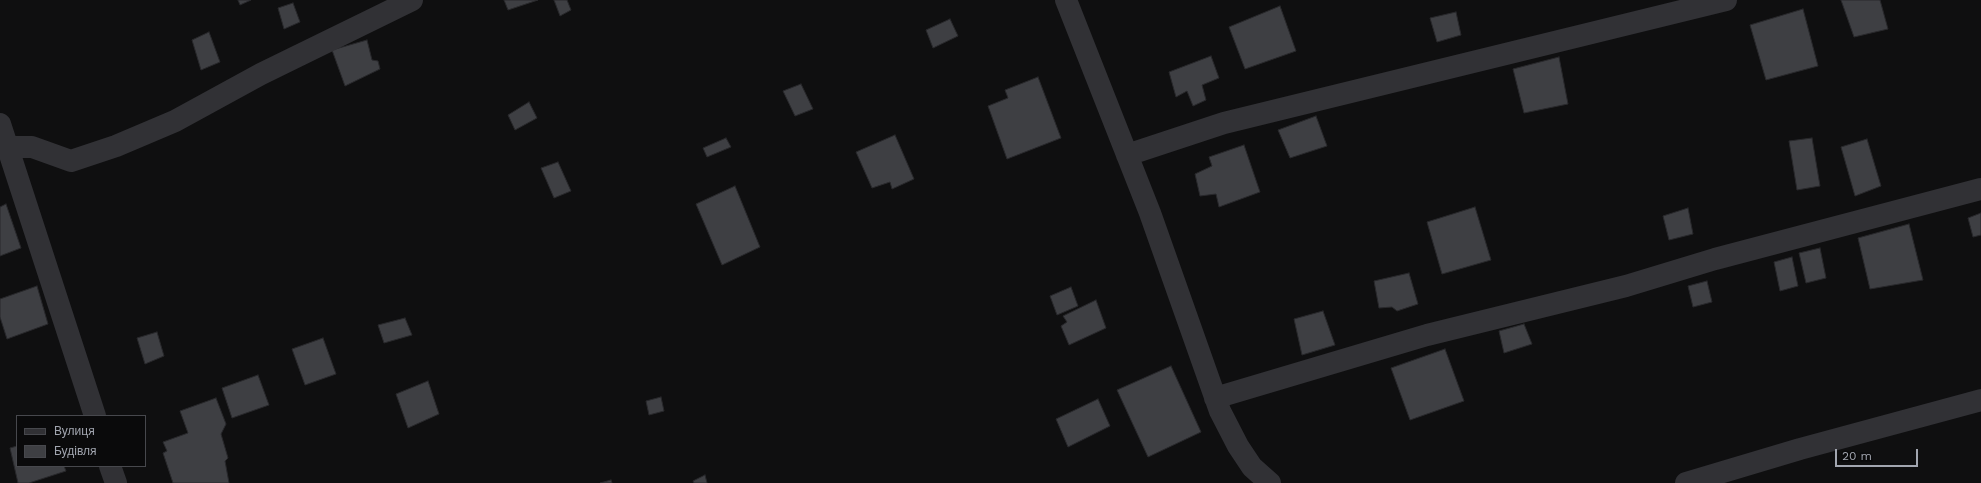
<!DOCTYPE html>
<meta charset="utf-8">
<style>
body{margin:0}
#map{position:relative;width:1981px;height:483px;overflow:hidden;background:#0f0f10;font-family:"Work Sans",sans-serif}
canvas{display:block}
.legend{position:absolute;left:16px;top:415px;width:130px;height:52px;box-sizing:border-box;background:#0a0a0b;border:1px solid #47484d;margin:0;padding:5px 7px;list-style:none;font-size:12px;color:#a2a6b0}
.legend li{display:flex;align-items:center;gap:8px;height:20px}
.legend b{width:20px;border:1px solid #47484d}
.scale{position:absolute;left:1835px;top:449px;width:83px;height:18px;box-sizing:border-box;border:2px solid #a2a6b0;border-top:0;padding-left:5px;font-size:12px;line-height:14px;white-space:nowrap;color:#a2a6b0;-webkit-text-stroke:3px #0a0a0b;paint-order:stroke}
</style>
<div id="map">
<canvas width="1981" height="483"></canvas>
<ul class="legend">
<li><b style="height:5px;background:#313135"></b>Вулиця</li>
<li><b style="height:11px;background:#3e3f43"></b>Будівля</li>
</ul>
<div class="scale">20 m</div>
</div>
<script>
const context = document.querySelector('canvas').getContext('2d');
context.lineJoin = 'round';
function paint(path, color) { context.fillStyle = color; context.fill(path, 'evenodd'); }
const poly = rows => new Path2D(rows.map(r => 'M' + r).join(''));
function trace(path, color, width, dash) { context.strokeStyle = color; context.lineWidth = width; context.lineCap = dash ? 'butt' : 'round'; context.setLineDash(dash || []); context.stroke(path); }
const building = poly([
 [238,0,251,0,240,5,238,0],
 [504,0,538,0,508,10,504,0],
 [554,0,567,0,571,10,560,16,554,0],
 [1841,0,1880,0,1888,29,1854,37,1841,0],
 [293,3,300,22,284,29,278,8,293,3],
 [1280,6,1296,51,1245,69,1229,27,1280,6],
 [1803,9,1818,66,1766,80,1750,25,1803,9],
 [1456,12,1461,35,1437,42,1430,18,1456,12],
 [950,19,958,36,933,48,926,30,950,19],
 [209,32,220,62,201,70,192,40,209,32],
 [367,40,372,60,378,61,380,69,345,86,332,50,367,40],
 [1211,56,1219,78,1202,85,1206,100,1193,106,1187,91,1176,97,1169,72,1211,56],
 [1559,57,1568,104,1524,113,1513,69,1559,57],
 [1038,77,1061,138,1007,159,988,106,1008,98,1005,90,1038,77],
 [801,84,813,109,795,116,783,91,801,84],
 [529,102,537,118,515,130,508,115,529,102],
 [1316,116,1327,146,1290,158,1278,130,1316,116],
 [895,135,914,179,892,189,890,182,872,188,856,152,895,135],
 [726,138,731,147,707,157,703,148,726,138],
 [1812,138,1820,186,1797,190,1789,141,1812,138],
 [1867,139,1881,186,1855,196,1841,147,1867,139],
 [1244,145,1260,192,1219,207,1216,194,1200,196,1195,174,1212,166,1209,157,1244,145],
 [558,162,571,191,554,198,541,168,558,162],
 [735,186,760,247,722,265,696,204,735,186],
 [6,204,21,248,0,256,0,207,6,204],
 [1475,207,1491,260,1442,274,1427,222,1475,207],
 [1688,208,1693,234,1669,240,1663,216,1688,208],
 [1981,213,1981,235,1973,237,1968,218,1981,213],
 [1909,224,1923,280,1870,289,1858,238,1909,224],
 [1820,248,1826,278,1806,283,1799,253,1820,248],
 [1792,257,1798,286,1780,291,1774,262,1792,257],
 [1409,273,1418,304,1397,311,1392,307,1379,308,1374,281,1409,273],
 [1707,281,1712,302,1693,307,1688,286,1707,281],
 [37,286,48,324,7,339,0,317,0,299,37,286],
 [1071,287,1078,306,1057,315,1050,296,1071,287],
 [1096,300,1106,328,1069,345,1061,326,1067,322,1063,316,1096,300],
 [1323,311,1335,345,1302,355,1294,319,1323,311],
 [405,318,412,335,384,343,378,325,405,318],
 [1524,324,1532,344,1504,353,1499,331,1524,324],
 [157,332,164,356,145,364,137,338,157,332],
 [323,338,336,374,305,385,292,349,323,338],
 [1445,349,1464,401,1410,420,1391,368,1445,349],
 [1171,366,1201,432,1148,457,1117,390,1171,366],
 [258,375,269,405,232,418,222,388,258,375],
 [428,381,439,414,408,428,396,394,428,381],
 [661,397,664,411,649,415,646,401,661,397],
 [216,398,226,424,221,434,228,458,225,461,229,483,173,483,163,453,167,451,163,442,188,433,180,411,216,398],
 [1098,399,1110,426,1068,447,1056,419,1098,399],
 [17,446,17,466,64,466,66,471,29,483,18,483,10,448,17,446],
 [705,475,707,483,694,483,693,481,705,475],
 [611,480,612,483,600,483,611,480]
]);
paint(building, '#3e3f43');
trace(building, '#29292c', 1);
trace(poly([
 [1066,0,1150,213,1220,411,1238,446,1252,467,1270,483],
 [0,124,95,416],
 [7,147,32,147,71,161,116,146,175,121,261,74,412,0],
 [1127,155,1224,123,1726,0],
 [1215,398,1427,335,1626,286,1715,259,1981,189],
 [110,466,116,483],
 [1686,483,1800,449,1981,400]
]), '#313135', 22);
</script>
